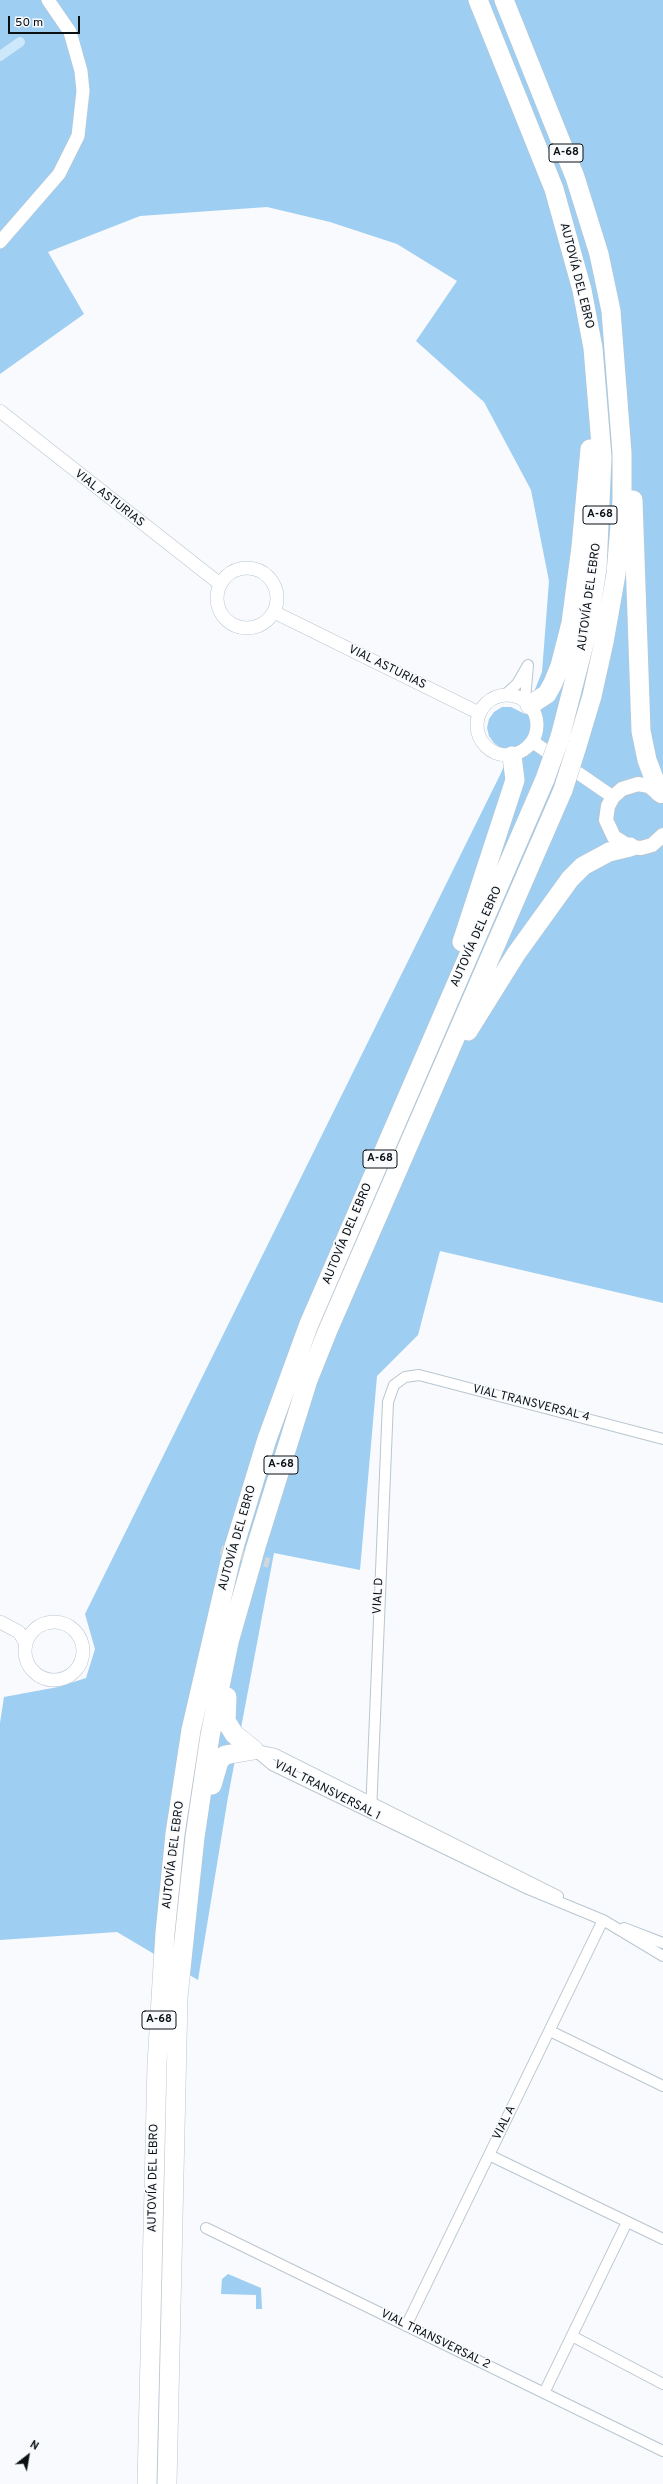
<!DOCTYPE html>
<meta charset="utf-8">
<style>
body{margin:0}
#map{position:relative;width:663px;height:2484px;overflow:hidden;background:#f8fafd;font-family:Overpass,sans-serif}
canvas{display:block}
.north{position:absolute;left:8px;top:2436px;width:40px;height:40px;-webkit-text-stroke:3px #f8fafd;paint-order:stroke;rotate:31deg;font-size:11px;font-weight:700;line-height:16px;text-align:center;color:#0b1013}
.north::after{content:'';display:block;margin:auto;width:14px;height:18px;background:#0b1013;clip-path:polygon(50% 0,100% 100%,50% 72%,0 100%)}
.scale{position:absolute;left:8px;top:16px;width:72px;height:18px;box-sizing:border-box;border:2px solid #0b1013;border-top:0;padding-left:5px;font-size:12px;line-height:14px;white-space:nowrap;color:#0b1013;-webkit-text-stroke:3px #f8fafd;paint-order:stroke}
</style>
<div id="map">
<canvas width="663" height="2484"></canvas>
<div class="north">N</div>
<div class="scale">50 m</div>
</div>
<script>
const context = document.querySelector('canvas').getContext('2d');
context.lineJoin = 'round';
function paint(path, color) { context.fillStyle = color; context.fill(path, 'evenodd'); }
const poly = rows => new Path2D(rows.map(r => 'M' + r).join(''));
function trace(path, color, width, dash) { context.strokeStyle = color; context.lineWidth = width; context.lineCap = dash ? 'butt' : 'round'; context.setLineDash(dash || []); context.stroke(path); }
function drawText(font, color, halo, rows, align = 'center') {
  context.font = font + ' Overpass,sans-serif'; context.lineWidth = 3; context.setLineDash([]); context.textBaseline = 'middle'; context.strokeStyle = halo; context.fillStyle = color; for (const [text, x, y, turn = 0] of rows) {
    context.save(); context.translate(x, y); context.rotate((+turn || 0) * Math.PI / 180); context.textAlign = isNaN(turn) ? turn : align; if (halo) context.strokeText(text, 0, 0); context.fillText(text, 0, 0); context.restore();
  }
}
paint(poly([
 [0,0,663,0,663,1303,440,1251,418,1335,377,1376,360,1570,274,1553,228,1797,198,1980,117,1932,0,1940,0,1723,4,1697,58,1687,86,1678,95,1649,85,1614,501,773,511,749,501,748,494,743,489,736,487,728,489,719,494,712,502,707,511,707,525,714,542,672,549,581,531,490,484,402,416,341,457,281,397,244,330,222,267,207,140,216,48,252,84,314,0,374],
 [228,2274,261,2288,262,2309,256,2309,256,2295,221,2294,222,2279]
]), '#9ecef2');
trace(poly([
 [0,56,20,42]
]), '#cde7fb', 10);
trace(poly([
 [221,1550,269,1563]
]), '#d4d7da', 10, [10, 5]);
const minor = poly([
 [505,695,517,684,528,665,525,700],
 [254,1750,272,1765,528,1889,603,1920,663,1956],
 [256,1750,275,1754,558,1896],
 [371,1813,388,1402,394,1385,405,1377,419,1375,663,1439],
 [624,1928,663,1943],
 [550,2031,663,2086],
 [489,2155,663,2239],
 [206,2228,663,2451],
 [406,2326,603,1920],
 [572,2336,663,2384],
 [544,2393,627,2222]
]);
const tertiary = poly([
 [0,242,59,174,78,136,83,91,81,71,70,32,48,0],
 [0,411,220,584],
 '217 598a30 30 0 1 1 60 0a30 30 0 1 1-60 0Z',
 [274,612,479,713],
 '477 725a30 30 0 1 1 60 0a30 30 0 1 1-60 0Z',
 [533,742,613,797],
 '25 1651a29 29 0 1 1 58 0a29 29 0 1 1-58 0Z',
 [0,1622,19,1632,26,1644]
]);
const secondary = poly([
 [661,796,649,786,638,784,622,789,613,797,608,806,606,820,614,837,630,847,641,848,652,845,663,835]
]);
const motorway = poly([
 [478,0,554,189,582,290,593,348,602,457,597,568,587,632,560,737],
 [504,0,575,177,599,254,611,311,622,453,622,501,616,574,604,642,592,696,577,746],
 [633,500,641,731,647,760,659,792],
 [530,705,547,694,553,683,560,666,571,623,581,547,590,449],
 [462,942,515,780,512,756],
 [468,1031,516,954,570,879,583,866,609,852,630,847],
 [234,1547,267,1439,309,1324,545,779],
 [255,1550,308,1380,328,1330,563,790],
 [227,1697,226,1721,234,1734,254,1750],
 [212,1785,219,1761,225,1755,254,1750],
 [147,2484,157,2064,165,1933,175,1834,191,1730,230,1562],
 [167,2484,178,1997,195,1837,210,1736,229,1642,251,1565]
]);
trace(minor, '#b9c6d0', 12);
trace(tertiary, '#b9c6d0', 14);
trace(secondary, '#b9c6d0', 16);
trace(motorway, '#b9c6d0', 20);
trace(minor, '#fff', 10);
trace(tertiary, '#fff', 13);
trace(secondary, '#fff', 14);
trace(motorway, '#fff', 19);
const motorwayBridge = poly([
 [545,779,560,737],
 [563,790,577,746],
 [230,1562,234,1547],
 [251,1565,255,1550]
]);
trace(motorwayBridge, '#b9c6d0', 20, []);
trace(motorwayBridge, '#fff', 19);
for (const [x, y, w] of [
 [566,153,34],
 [600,515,34],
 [380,1159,34],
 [281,1465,34],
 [159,2020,34]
]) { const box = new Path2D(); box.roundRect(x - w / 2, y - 9, w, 18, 3); context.fillStyle = '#f8fafd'; context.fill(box); trace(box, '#0b1013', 1); }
drawText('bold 11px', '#0b1013', null, [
 ["A-68",566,153],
 ["A-68",600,515],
 ["A-68",380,1159],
 ["A-68",281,1465],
 ["A-68",159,2020]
]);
drawText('12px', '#0b1013', '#f8fafd', [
 ["AUTOVÍA DEL EBRO",576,276,76],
 ["VIAL ASTURIAS",109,499,38],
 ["AUTOVÍA DEL EBRO",590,597,-82],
 ["VIAL ASTURIAS",387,668,26],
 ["AUTOVÍA DEL EBRO",477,937,-66],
 ["AUTOVÍA DEL EBRO",348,1234,-67],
 ["VIAL TRANSVERSAL 4",531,1404,14],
 ["AUTOVÍA DEL EBRO",238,1538,-74],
 ["VIAL D",379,1596,-87],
 ["VIAL TRANSVERSAL 1",327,1791,27],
 ["AUTOVÍA DEL EBRO",174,1855,-83],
 ["VIAL A",505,2123,-64],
 ["AUTOVÍA DEL EBRO",154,2178,-89],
 ["VIAL TRANSVERSAL 2",435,2340,26]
]);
</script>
